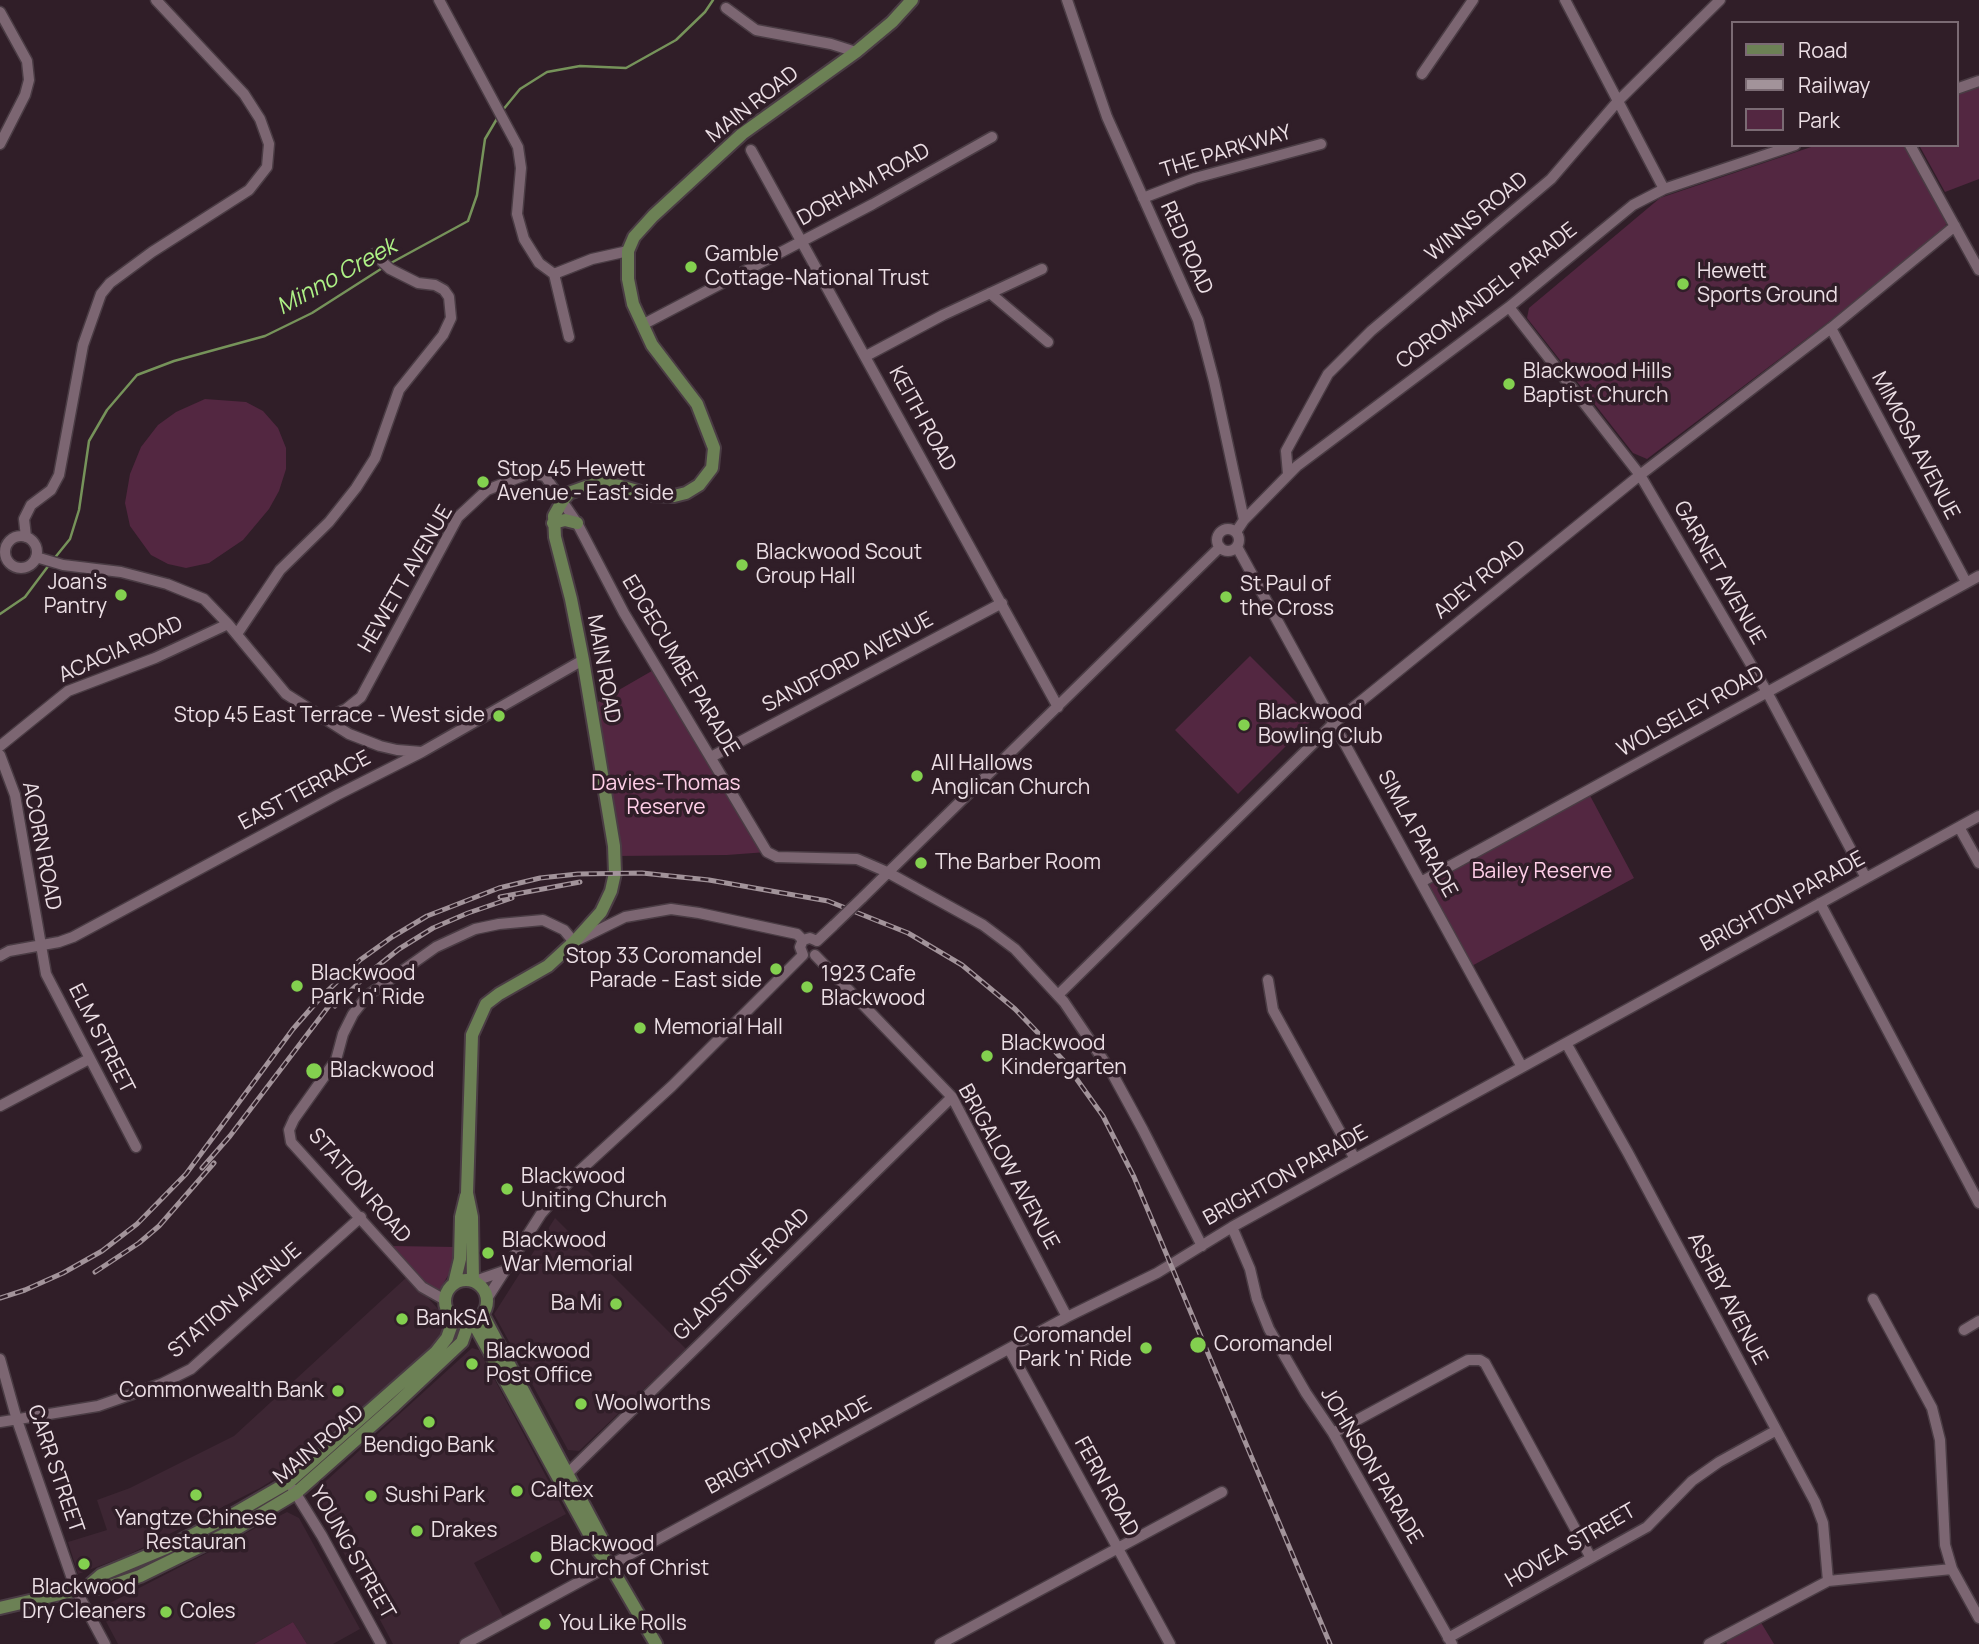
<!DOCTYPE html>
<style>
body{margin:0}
#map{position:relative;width:1979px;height:1644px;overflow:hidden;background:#301e28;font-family:Manrope,sans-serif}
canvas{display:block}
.legend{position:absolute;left:1731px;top:21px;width:228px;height:126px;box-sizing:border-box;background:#301e28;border:2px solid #7b6b74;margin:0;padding:9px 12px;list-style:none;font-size:21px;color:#ecdfe5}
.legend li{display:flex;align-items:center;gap:14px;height:35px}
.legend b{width:35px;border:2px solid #7b6b74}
</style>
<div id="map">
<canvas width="1979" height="1644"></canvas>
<ul class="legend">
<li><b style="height:9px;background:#6c8155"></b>Road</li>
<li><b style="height:9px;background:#a2939a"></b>Railway</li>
<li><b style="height:19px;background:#532741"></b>Park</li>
</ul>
</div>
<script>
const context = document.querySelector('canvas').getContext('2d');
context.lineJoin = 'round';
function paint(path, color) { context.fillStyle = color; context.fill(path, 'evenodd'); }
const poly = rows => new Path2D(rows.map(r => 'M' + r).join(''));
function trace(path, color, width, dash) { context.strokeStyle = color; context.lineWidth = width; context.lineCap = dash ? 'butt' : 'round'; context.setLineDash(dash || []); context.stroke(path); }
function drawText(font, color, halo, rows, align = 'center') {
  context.font = font + ' Manrope,sans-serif'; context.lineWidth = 7; context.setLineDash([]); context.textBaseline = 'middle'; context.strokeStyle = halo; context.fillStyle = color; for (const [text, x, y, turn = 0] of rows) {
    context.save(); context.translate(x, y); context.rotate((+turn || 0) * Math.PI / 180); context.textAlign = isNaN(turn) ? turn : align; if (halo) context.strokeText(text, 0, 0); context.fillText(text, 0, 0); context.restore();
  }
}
paint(poly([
 [555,1218,686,1349,579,1451,568,1450,494,1314],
 [408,1276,449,1321,446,1335,289,1470,260,1488,126,1556,78,1574,68,1542,107,1530,97,1500,130,1488,234,1436],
 [472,1348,479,1350,566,1514,474,1563,504,1618,456,1644,393,1644,314,1498,316,1490],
 [287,1512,299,1518,360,1629,333,1644,307,1644,293,1622,254,1644,118,1644,102,1614,104,1606]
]), '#3d2633');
paint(poly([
 [1979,87,1979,179,1945,192,1919,145,1956,145,1956,95],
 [1817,145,1905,145,1947,220,1945,228,1827,323,1647,459,1633,453,1527,318,1529,308,1660,198],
 [205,399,246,402,263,411,278,428,286,448,286,469,279,491,269,509,243,540,209,563,186,568,168,564,151,555,130,526,125,503,130,474,141,447,158,425,176,412],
 [1250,656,1313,719,1238,794,1175,730],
 [657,668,767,852,727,855,615,856,591,706],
 [1587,790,1634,878,1468,968,1421,882],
 [392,1246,456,1247,449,1274,440,1289,437,1291,425,1285],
 [1760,1621,1774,1644,1727,1644,1725,1639],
 [293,1622,307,1644,254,1644]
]), '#532741');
trace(poly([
 [502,111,520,89,547,72,580,66,626,68,676,40,705,12,713,0],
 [389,264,468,221,477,195,485,139,498,117],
 [53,560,70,539,79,510,89,441,107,410,137,375,174,361,265,336,312,313,384,267],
 [0,614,25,597,49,565]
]), '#76935a', 2.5);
const minor = poly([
 [439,0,518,147,521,168,517,214,524,239,539,263,554,274],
 [1067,0,1107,117,1198,320,1214,381,1244,520],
 [1565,0,1664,189],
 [726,8,756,30,831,44,856,52],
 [0,12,27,61,29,80,25,95,0,144],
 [1422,74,1473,0],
 [1956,89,1979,81],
 [1910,145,1979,270],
 [751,150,1058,707],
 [1143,198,1195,178,1321,144],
 [554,274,592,259,628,251],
 [554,274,569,337],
 [990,293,1048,342],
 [1509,307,1640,475,1767,692,1866,878],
 [642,325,873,204,992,137],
 [1831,328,1966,582],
 [866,356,943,315,1042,269],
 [1288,474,1286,451,1328,374,1371,331,1551,179,1618,101,1720,0],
 '1217 540a11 11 0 1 1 22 0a11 11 0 1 1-22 0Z',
 [1236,532,1244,520,1297,466,1509,307,1633,205,1664,189,1795,145],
 '5 552a16 16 0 1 1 32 0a16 16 0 1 1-32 0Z',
 [26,537,24,519,31,505,51,490,59,475,83,345,101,294,110,283,152,252,249,190,267,167,269,144,260,119,244,94,156,0],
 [1237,547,1522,1067],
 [36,557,63,565,121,572,167,584,204,599,228,624,286,694,349,734,380,746,397,750,422,752],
 [237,634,280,570,329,522,356,488,375,458,399,390,443,335,451,318,449,297,444,290,435,285,418,283,390,269,374,254],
 [324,719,346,709,361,697,458,517,487,490,530,473,545,476,577,523,624,613,767,852,777,857,857,859,887,872,983,925,1015,949,1064,1002,1112,1073,1143,1130,1202,1246],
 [0,746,68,691,155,658,228,624],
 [0,755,15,795,46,974,136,1147],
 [711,757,1002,603],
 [1959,827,1979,863],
 [1421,882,1979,576],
 [862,898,1220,547],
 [1820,903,1979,1203],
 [817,941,834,925],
 [803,955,800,947,803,940,810,938,817,941],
 [815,955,952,1097,1067,1317],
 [0,956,9,951,59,942,73,937,337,795,422,752,583,660],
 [1268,980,1273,1010,1355,1159],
 [1058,995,1334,723,1640,475,1831,328,1955,226],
 [1566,1043,1628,1153,1815,1502,1823,1523,1828,1581],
 [0,1106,89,1059],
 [1232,1227,1250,1269,1257,1299,1269,1329,1306,1393,1333,1433,1452,1644],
 [475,1281,504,1271],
 [488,1297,541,1214,574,1176,672,1086,803,955],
 [1873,1299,1932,1408,1940,1440,1945,1545,1952,1569,1979,1618],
 [445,1300,422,1287,291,1142,289,1130,294,1119,336,1060,343,1034,353,1014,368,995,436,947,475,929,499,924,543,920,564,930,574,942,625,917,671,909,699,913,797,934,803,940],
 [1964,1330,1979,1321],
 [1009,1349,1170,1644],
 [0,1359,17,1420,76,1590,105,1644],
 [0,1422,98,1406,161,1384,191,1369,361,1217],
 [1333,1433,1468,1360,1480,1360,1485,1363,1591,1558],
 [565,1476,952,1097],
 [293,1489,322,1536,381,1644],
 [1448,1638,1647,1527,1692,1481,1719,1462,1775,1431],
 [465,1644,1067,1317,1157,1273,1232,1227,1355,1159,1979,816],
 [940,1644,1222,1492],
 [1709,1644,1828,1581,1952,1569]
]);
const major = poly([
 [553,523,565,520,577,523],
 '445 1301a21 21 0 1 1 42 0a21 21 0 1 1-42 0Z',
 [473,1281,472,1217,467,1193,472,1035,486,1004,499,994,548,966,574,942,601,912,611,891,615,873,614,846,583,660,571,599,555,537,554,516,563,500,569,493,597,483,620,486,651,495,674,496,686,493,699,485,712,468,714,448,697,404,652,345,633,304,628,279,628,251,634,237,653,216,742,134,856,52,892,22,912,0],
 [454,1284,460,1259,461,1217,466,1196],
 [483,1315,603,1541],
 [473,1322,599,1552,610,1565,656,1644],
 [86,1588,101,1575,166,1548,232,1515,289,1482,436,1352,447,1338,454,1318],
 [0,1608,86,1588,105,1588,140,1576,236,1529,296,1493,395,1405,462,1342,469,1322]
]);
trace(minor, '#4a3c44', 13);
trace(major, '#4a3c44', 16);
trace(minor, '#7c6672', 10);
trace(major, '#6c8155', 12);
const rail = poly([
 [500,897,580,882],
 [335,1006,369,973,399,949,433,928,468,913,512,898],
 [202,1168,230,1136,338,994],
 [95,1272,139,1243,159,1226,214,1163],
 [0,1298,25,1290,63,1273,102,1251,137,1224,186,1174,293,1029,321,997,360,960,392,937,427,916,499,888,540,878,578,874,642,873,709,880,828,901,908,933,962,965,1015,1009,1039,1034,1063,1060,1103,1116,1134,1177,1330,1644]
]);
trace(rail, '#a2939a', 5);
trace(rail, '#301e28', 2.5, [8]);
const minorBridge = poly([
 [834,925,862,898]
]);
trace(minorBridge, '#4a3c44', 13, []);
trace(minorBridge, '#7c6672', 10);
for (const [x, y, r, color] of [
 [691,267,7,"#83d04f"],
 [1683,284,7,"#83d04f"],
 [1509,384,7,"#83d04f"],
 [483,482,7,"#83d04f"],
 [742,565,7,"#83d04f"],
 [121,595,7,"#83d04f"],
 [1226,597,7,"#83d04f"],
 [499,716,7,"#83d04f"],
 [1244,725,7,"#83d04f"],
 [917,776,7,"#83d04f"],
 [921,863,7,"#83d04f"],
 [776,969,7,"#83d04f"],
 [297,986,7,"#83d04f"],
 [807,987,7,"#83d04f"],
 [640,1028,7,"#83d04f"],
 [987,1056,7,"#83d04f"],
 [314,1071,9,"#83d04f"],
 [507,1189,7,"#83d04f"],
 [488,1253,7,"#83d04f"],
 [616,1304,7,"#83d04f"],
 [402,1319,7,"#83d04f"],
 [1198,1345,9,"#83d04f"],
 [1146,1348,7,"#83d04f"],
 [472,1364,7,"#83d04f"],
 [338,1391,7,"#83d04f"],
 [581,1404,7,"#83d04f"],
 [429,1422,7,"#83d04f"],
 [517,1491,7,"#83d04f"],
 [196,1495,7,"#83d04f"],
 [371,1496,7,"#83d04f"],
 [417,1531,7,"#83d04f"],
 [536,1557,7,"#83d04f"],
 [84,1564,7,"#83d04f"],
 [166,1612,7,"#83d04f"],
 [545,1624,7,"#83d04f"]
]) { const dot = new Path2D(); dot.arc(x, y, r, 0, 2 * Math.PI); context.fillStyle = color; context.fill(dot); trace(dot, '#301e28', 2.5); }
drawText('21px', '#ecdfe5', '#301e28', [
 ["MAIN ROAD",753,105,-38],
 ["THE PARKWAY",1226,152,-17],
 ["DORHAM ROAD",864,185,-29],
 ["WINNS ROAD",1477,217,-40],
 ["RED ROAD",1186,248,66],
 ["COROMANDEL PARADE",1487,296,-38],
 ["KEITH ROAD",922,419,61],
 ["MIMOSA AVENUE",1915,446,62],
 ["GARNET AVENUE",1719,573,60],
 ["HEWETT AVENUE",406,579,-60],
 ["ADEY ROAD",1480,580,-39],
 ["ACACIA ROAD",121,650,-24],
 ["SANDFORD AVENUE",848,663,-28],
 ["EDGECUMBE PARADE",680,666,59],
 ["MAIN ROAD",603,669,80],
 ["WOLSELEY ROAD",1691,712,-29],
 ["EAST TERRACE",305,791,-28],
 ["SIMLA PARADE",1417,834,61],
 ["ACORN ROAD",41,846,79],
 ["BRIGHTON PARADE",1783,902,-29],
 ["ELM STREET",101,1039,63],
 ["BRIGALOW AVENUE",1008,1167,61],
 ["BRIGHTON PARADE",1286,1176,-29],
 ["STATION ROAD",359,1186,49],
 ["GLADSTONE ROAD",742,1275,-44],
 ["ASHBY AVENUE",1727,1299,62],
 ["STATION AVENUE",235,1301,-40],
 ["MAIN ROAD",319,1445,-40],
 ["BRIGHTON PARADE",789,1446,-28],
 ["JOHNSON PARADE",1371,1466,59],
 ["CARR STREET",55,1469,71],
 ["FERN ROAD",1106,1487,61],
 ["HOVEA STREET",1571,1546,-30],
 ["YOUNG STREET",352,1553,60]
]);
drawText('21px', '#ecdfe5', '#301e28', [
 ["Gamble",705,255],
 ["Cottage-National Trust",705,279],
 ["Hewett",1697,272],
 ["Sports Ground",1697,296],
 ["Blackwood Hills",1523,372],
 ["Baptist Church",1523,396],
 ["Stop 45 Hewett",497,470],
 ["Avenue - East side",497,494],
 ["Blackwood Scout",756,553],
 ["Group Hall",756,577],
 ["Joan's",107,583,"right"],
 ["Pantry",107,607,"right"],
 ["St Paul of",1240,585],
 ["the Cross",1240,609],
 ["Blackwood",1258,713],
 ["Bowling Club",1258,737],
 ["Stop 45 East Terrace - West side",485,716,"right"],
 ["All Hallows",931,764],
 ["Anglican Church",931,788],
 ["The Barber Room",935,863],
 ["Stop 33 Coromandel",762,957,"right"],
 ["Parade - East side",762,981,"right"],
 ["Blackwood",311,974],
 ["Park 'n' Ride",311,998],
 ["1923 Cafe",821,975],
 ["Blackwood",821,999],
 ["Memorial Hall",654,1028],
 ["Blackwood",1001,1044],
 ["Kindergarten",1001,1068],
 ["Blackwood",330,1071],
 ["Blackwood",521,1177],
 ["Uniting Church",521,1201],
 ["Blackwood",502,1241],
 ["War Memorial",502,1265],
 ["Ba Mi",602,1304,"right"],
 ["BankSA",416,1319],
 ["Coromandel",1132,1336,"right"],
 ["Park 'n' Ride",1132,1360,"right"],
 ["Coromandel",1214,1345],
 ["Blackwood",486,1352],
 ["Post Office",486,1376],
 ["Commonwealth Bank",324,1391,"right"],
 ["Woolworths",595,1404],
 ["Bendigo Bank",429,1446,"center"],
 ["Caltex",531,1491],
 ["Sushi Park",385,1496],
 ["Yangtze Chinese",196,1519,"center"],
 ["Restauran",196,1543,"center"],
 ["Drakes",431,1531],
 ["Blackwood",550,1545],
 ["Church of Christ",550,1569],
 ["Blackwood",84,1588,"center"],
 ["Dry Cleaners",84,1612,"center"],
 ["Coles",180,1612],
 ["You Like Rolls",559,1624]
], 'left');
drawText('21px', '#ffcfe8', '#301e28', [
 ["Davies-Thomas",666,784],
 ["Reserve",666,808],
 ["Bailey Reserve",1542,872]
]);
drawText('italic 23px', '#aef286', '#301e28', [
 ["Minno Creek",337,277,-29]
]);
</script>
